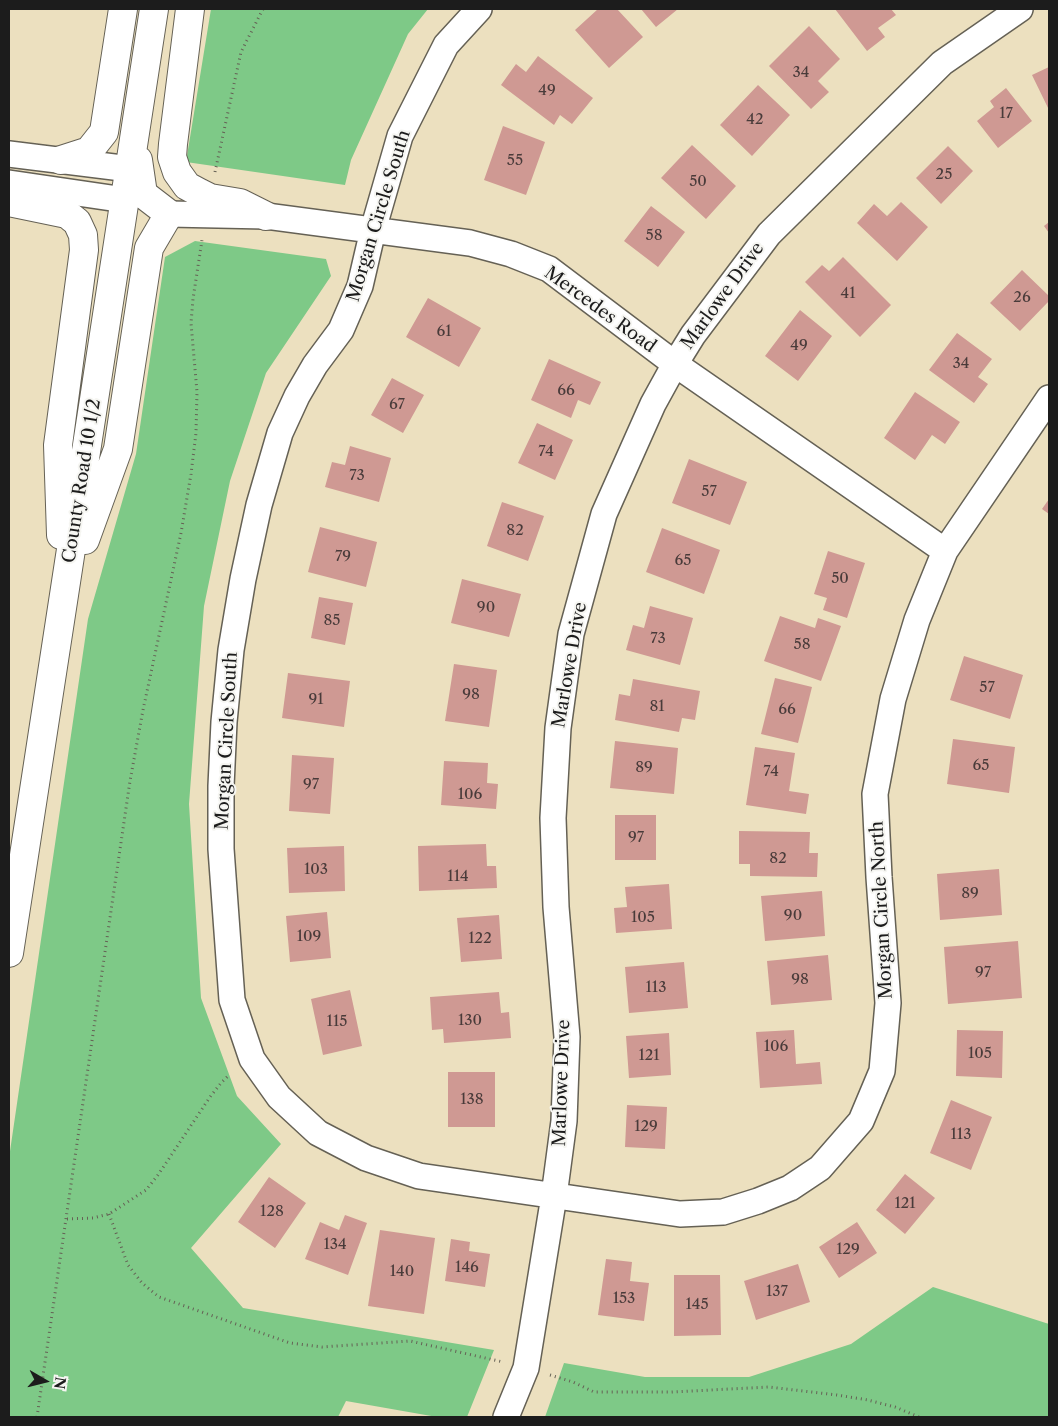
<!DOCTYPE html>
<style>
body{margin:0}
#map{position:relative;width:1058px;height:1426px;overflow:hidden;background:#ece0bf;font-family:"Libre Caslon Text",serif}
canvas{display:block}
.frame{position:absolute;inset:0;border:10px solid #1c1c1c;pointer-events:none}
.north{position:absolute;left:20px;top:1356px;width:50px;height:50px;-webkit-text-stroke:4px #f6f6f2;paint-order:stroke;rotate:98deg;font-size:14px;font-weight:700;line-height:20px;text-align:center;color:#1c1c1c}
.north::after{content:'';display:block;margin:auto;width:18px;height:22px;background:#1c1c1c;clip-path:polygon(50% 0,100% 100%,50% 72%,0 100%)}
</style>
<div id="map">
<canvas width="1058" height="1426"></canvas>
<div class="frame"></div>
<div class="north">N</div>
</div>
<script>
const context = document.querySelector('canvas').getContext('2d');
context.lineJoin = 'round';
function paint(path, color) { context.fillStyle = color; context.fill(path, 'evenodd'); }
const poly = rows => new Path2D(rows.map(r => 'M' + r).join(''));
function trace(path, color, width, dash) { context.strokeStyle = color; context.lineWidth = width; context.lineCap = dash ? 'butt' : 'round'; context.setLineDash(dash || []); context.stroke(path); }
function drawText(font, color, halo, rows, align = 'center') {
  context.font = font + ' "Libre Caslon Text",serif'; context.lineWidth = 4; context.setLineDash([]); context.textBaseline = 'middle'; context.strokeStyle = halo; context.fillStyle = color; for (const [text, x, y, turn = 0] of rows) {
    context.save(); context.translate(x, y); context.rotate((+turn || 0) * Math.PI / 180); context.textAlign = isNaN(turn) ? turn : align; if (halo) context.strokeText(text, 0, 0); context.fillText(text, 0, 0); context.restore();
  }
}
paint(poly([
 [211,9,428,9,408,34,351,160,345,185,186,162],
 [195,241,326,259,331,276,266,373,230,481,204,606,189,804,201,998,237,1096,281,1144,191,1248,243,1308,494,1350,467,1417,437,1417,346,1401,338,1417,9,1417,9,1158,88,619,136,454,165,257],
 [933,1287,1049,1324,1049,1417,545,1417,564,1363,645,1377,749,1377,851,1344]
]), '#7ec987');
paint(poly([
 [598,9,617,9,643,37,609,68,575,30],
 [641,9,678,9,656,27],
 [835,9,891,9,896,15,878,28,885,37,867,51],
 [809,26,840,59,818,81,829,92,811,109,769,66],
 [538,56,593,98,572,124,560,115,554,125,501,85,516,64,526,72],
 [1049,67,1049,110,1032,75],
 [758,85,790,115,752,156,720,125],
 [1006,88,1032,121,998,148,977,121,994,107,990,101],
 [503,126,545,142,526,195,484,180],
 [692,145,736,186,706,219,661,178],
 [948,146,973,171,941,204,916,178],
 [901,202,928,227,897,261,857,223,874,204,887,216],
 [651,206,685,232,658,267,624,241],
 [1049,222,1049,233,1044,226],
 [843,257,891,305,860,337,805,282,822,265,829,271],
 [1022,270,1049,296,1049,301,1020,331,990,303],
 [428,298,481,328,459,367,406,337],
 [800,310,832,336,798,381,765,356],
 [957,333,992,359,978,377,988,384,974,403,929,370],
 [549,359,601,382,590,405,578,400,571,418,531,400],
 [392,378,424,395,403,433,371,415],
 [915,392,960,422,945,444,932,435,915,460,884,438],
 [537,423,573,440,555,480,518,463],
 [350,446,391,458,379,502,325,487,332,462,345,465],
 [689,459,747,482,730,525,672,503],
 [1049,499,1049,514,1042,509],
 [502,502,544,516,528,561,487,546],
 [320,527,377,542,366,587,308,572],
 [662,528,720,550,704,594,646,572],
 [828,551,865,563,847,618,823,610,827,598,814,594],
 [462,579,521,594,509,637,451,623],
 [319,597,353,603,345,645,311,638],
 [650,606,693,618,680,665,626,650,633,625,644,628],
 [780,616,815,628,818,618,841,626,821,681,764,661],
 [964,656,1023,675,1010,719,950,700],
 [454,664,497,670,489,727,445,721],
 [288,673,350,681,344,727,282,718],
 [775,678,812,687,798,743,761,734],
 [633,679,700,691,695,720,682,718,679,732,615,720,619,694,630,696],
 [953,739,1015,747,1009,793,947,784],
 [615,741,678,748,674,794,610,788],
 [755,747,795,753,789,791,809,794,806,814,746,805],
 [292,755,334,758,330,814,289,811],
 [444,761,488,763,487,783,498,784,496,809,441,805],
 [615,815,656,815,656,860,615,860],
 [739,831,810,832,809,853,818,853,817,877,750,876,750,864,739,864],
 [486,844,487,866,496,866,497,888,419,891,418,846],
 [344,846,345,891,289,893,287,848],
 [999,869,1002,915,940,920,937,874],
 [669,884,672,929,616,933,614,908,627,907,625,887],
 [822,891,825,936,765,941,761,896],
 [327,912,331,958,290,962,286,916],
 [499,915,502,959,461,962,457,918],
 [1018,941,1022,998,948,1004,944,947],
 [828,955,832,1000,771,1005,767,961],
 [684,962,688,1008,629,1013,625,967],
 [350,990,362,1046,323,1055,311,999],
 [499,992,501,1013,509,1012,511,1038,444,1043,443,1029,432,1030,430,997],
 [794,1030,796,1064,820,1062,822,1084,760,1088,756,1032],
 [957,1030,1003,1031,1002,1078,956,1076],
 [669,1033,671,1075,629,1078,626,1036],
 [448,1072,495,1072,495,1127,448,1127],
 [951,1100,992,1117,971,1170,930,1153],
 [627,1105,667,1107,665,1149,625,1147],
 [905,1174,935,1198,905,1234,876,1210],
 [269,1177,306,1203,275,1248,238,1222],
 [345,1215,367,1223,348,1275,305,1259,320,1222,339,1230],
 [857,1222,877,1253,839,1278,819,1247],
 [380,1230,435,1238,424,1314,368,1306],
 [451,1239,470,1242,469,1251,490,1254,485,1287,445,1281],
 [606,1259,632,1262,630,1281,649,1283,644,1321,598,1315],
 [798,1264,810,1302,756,1320,744,1281],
 [674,1275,720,1275,721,1335,674,1336]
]), '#cf9993');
const minor = poly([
 [479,9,446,45,400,136,373,230,360,286,341,330,315,365,297,396,280,433,259,505,243,579,231,650,224,722,221,786,221,849,232,1000,252,1059,279,1097,318,1133,366,1158,419,1176,680,1214,723,1212,758,1201,790,1188,820,1168,861,1121,882,1071,888,1003,879,877,875,794,893,699,917,620,945,551,1049,398],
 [9,154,130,169],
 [9,183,125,200],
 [169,214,266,216,470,243,511,254,549,269,675,364,945,551],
 [506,1417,526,1368,554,1196,564,1121,567,1037,556,907,553,818,558,728,571,634,604,514,653,404,675,364,693,335,769,234,942,63,1020,9]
]);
const tertiary = poly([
 [190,9,173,144,172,157,177,172,187,186,200,193,210,198,240,203,266,216],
 [61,160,89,151,104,132,123,9],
 [9,202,67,214,77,222,83,235,84,250,58,445,61,535],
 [85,540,118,449,149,248,169,214,143,194,138,160],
 [9,953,154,9]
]);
trace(minor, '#656155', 28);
trace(tertiary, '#656155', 30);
trace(poly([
 [215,172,241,52,263,9],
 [109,1214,128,1265,142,1283,159,1297,290,1343,322,1347,410,1341,503,1362],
 [67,1219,93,1218,109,1214,146,1190,158,1175,210,1097,221,1083,229,1075],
 [550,1375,573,1382,594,1392,671,1392,769,1387,837,1395,868,1400,895,1407,919,1417],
 [37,1417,130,781,143,710,181,533,191,474,196,433,197,392,191,323,193,299,202,240]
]), '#656155', 3, [1, 4]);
trace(minor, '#fff', 25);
trace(tertiary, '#fff', 28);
drawText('15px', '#493b3a', null, [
 ["34",801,73],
 ["49",547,91],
 ["17",1006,114],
 ["42",755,120],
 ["55",515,161],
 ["25",944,175],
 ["50",698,182],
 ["58",654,236],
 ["41",848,294],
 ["26",1022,298],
 ["61",444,332],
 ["49",799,346],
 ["34",961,364],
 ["66",566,391],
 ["67",397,405],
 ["74",546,452],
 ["73",357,476],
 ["57",709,492],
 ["82",515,531],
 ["79",343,557],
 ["65",683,561],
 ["50",840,579],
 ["90",486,608],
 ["85",332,621],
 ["73",658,639],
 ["58",802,645],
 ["57",987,688],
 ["98",471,695],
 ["91",316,700],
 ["81",657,707],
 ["66",787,710],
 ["65",981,766],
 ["89",644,768],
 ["74",771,772],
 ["97",311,785],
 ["106",470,795],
 ["97",636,838],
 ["82",778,859],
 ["103",316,870],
 ["114",458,877],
 ["89",970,894],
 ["90",793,916],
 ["105",643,918],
 ["109",309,937],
 ["122",480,939],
 ["97",983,973],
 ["98",800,980],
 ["113",656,988],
 ["130",470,1021],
 ["115",337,1022],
 ["106",776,1047],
 ["105",980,1054],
 ["121",649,1056],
 ["138",472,1100],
 ["129",646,1127],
 ["113",961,1135],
 ["121",905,1204],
 ["128",272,1212],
 ["134",335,1245],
 ["129",848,1250],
 ["146",467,1268],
 ["140",402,1272],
 ["137",777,1292],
 ["153",624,1299],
 ["145",697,1305]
]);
drawText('18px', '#1c1c1c', '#f6f6f2', [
 ["Morgan Circle South",379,216,-73],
 ["Marlowe Drive",723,296,-54],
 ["Mercedes Road",600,310,36],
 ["County Road 10 1/2",82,481,-81],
 ["Marlowe Drive",570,665,-80],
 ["Morgan Circle South",227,741,-87],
 ["Morgan Circle North",882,910,-93],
 ["Marlowe Drive",562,1083,-88]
]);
</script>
